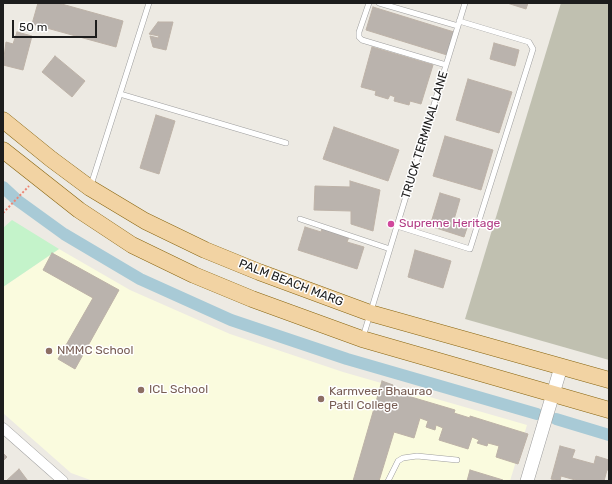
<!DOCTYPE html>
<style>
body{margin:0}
#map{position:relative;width:612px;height:484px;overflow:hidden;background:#edeae3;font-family:Rubik,sans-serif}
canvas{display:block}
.frame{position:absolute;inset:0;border:4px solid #1d1d1d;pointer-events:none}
.scale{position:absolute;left:12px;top:20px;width:85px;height:18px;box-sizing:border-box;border:2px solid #1d1d1d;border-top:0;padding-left:5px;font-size:12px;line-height:14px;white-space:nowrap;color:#1d1d1d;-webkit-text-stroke:3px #fff;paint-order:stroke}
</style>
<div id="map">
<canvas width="612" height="484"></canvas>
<div class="frame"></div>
<div class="scale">50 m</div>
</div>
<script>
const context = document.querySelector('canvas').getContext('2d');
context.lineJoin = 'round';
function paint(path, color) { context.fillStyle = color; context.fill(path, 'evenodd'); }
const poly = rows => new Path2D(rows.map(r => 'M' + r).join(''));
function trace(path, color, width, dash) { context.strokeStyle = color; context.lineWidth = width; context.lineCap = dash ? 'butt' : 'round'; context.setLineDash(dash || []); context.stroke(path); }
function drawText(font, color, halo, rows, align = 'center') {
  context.font = font + ' Rubik,sans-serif'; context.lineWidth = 3; context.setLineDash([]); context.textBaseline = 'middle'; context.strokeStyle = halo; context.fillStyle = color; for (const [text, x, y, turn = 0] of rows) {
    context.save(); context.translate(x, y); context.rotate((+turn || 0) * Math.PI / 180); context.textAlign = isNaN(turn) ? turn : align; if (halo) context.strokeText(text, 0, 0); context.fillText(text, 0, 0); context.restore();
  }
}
paint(poly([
 [59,249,130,290,230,334,343,372,527,425,510,481,93,481,71,473,3,413,3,287]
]), '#fafbde');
paint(poly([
 [561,3,609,3,609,360,465,319]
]), '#c0c0b0');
paint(poly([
 [12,220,59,249,3,287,3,228]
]), '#c4f3ca');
trace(poly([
 [3,187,17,200,64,234,140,279,231,320,347,359,537,414],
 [556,419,609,435]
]), '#a8cad6', 12);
const building = poly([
 [38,3,58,3,123,21,116,47,32,24,38,3],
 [507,3,528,3,526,9,507,3],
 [373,7,454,32,447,55,366,30,373,7],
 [158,22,173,22,166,50,153,47,150,36,158,38,159,36,149,34,158,22],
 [17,32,32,36,23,70,3,65,6,42,13,44,17,32],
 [494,43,519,50,515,66,490,59,494,43],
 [372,47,433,65,421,104,410,101,409,105,394,101,395,97,390,95,388,99,375,95,376,91,361,87,372,47],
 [55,56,85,81,72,97,42,72,55,56],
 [468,79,512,92,499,133,456,120,468,79],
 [156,115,175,121,159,174,140,168,156,115],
 [334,127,399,150,388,181,323,159,334,127],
 [445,136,493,150,481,190,433,176,445,136],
 [350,181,380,190,373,231,351,224,351,211,314,210,315,186,350,187,350,181],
 [440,193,460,199,453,223,467,228,464,237,430,226,440,193],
 [305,227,321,232,322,228,349,237,347,242,364,247,357,269,298,250,305,227],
 [415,250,451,261,443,288,408,277,415,250],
 [52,253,119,290,75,369,58,359,93,298,43,270,52,253],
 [382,381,393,385,391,391,455,410,454,413,470,418,470,416,528,434,518,464,496,457,499,446,488,443,487,446,477,443,479,440,472,437,468,449,439,440,443,428,436,425,435,430,426,427,428,421,420,418,414,438,394,432,379,481,353,481,382,381],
 [560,446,575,450,572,458,594,464,596,456,609,460,609,470,607,470,604,481,579,481,561,476,560,481,551,479,560,446],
 [3,453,7,457,3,461,3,453],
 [19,469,28,481,6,481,19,469],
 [470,470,503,480,503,481,467,481,470,470]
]);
paint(building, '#bab3ad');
trace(building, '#bdb2a7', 1);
const service = poly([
 [369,3,359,32,359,37,362,40,446,65],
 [379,3,458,26],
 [120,94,286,143],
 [91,185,149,3],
 [300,219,390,249],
 [397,226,470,249,533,49,529,42,459,21],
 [363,337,465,3],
 [388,481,398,461,403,458,417,456,457,460]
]);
const minor = poly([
 [3,428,63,481]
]);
const tertiary = poly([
 [527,481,561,367]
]);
const primary = poly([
 [3,120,51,159,90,188,145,221,205,250,259,272,370,313,609,380],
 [3,150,79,210,132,245,194,275,252,299,362,339,609,410]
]);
trace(service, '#9e9e9e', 6);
trace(minor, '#9e9e9e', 11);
trace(tertiary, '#9e9e9e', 14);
trace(primary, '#87640f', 17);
trace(poly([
 [3,213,29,186]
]), '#eb8776', 2, [2, 2]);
trace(service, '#fff', 5);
trace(minor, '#fff', 10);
trace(tertiary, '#fff', 13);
trace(primary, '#f2d3a3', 16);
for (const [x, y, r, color] of [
 [391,224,4,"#d1479c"],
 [49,351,4,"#8d6e63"],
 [141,390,4,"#8d6e63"],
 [321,399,4,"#8d6e63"]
]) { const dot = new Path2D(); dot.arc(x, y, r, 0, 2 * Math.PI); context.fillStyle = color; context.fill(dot); trace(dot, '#fff', 1.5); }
drawText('12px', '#1d1d1d', '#fff', [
 ["TRUCK TERMINAL LANE",425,135,-73],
 ["PALM BEACH MARG",291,283,21]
]);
drawText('12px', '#b23c85', '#fff', [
 ["Supreme Heritage",399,224]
], 'left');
drawText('12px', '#785e54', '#fff', [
 ["NMMC School",57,351],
 ["ICL School",149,390],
 ["Karmveer Bhaurao",329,392],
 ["Patil College",329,406]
], 'left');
</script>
